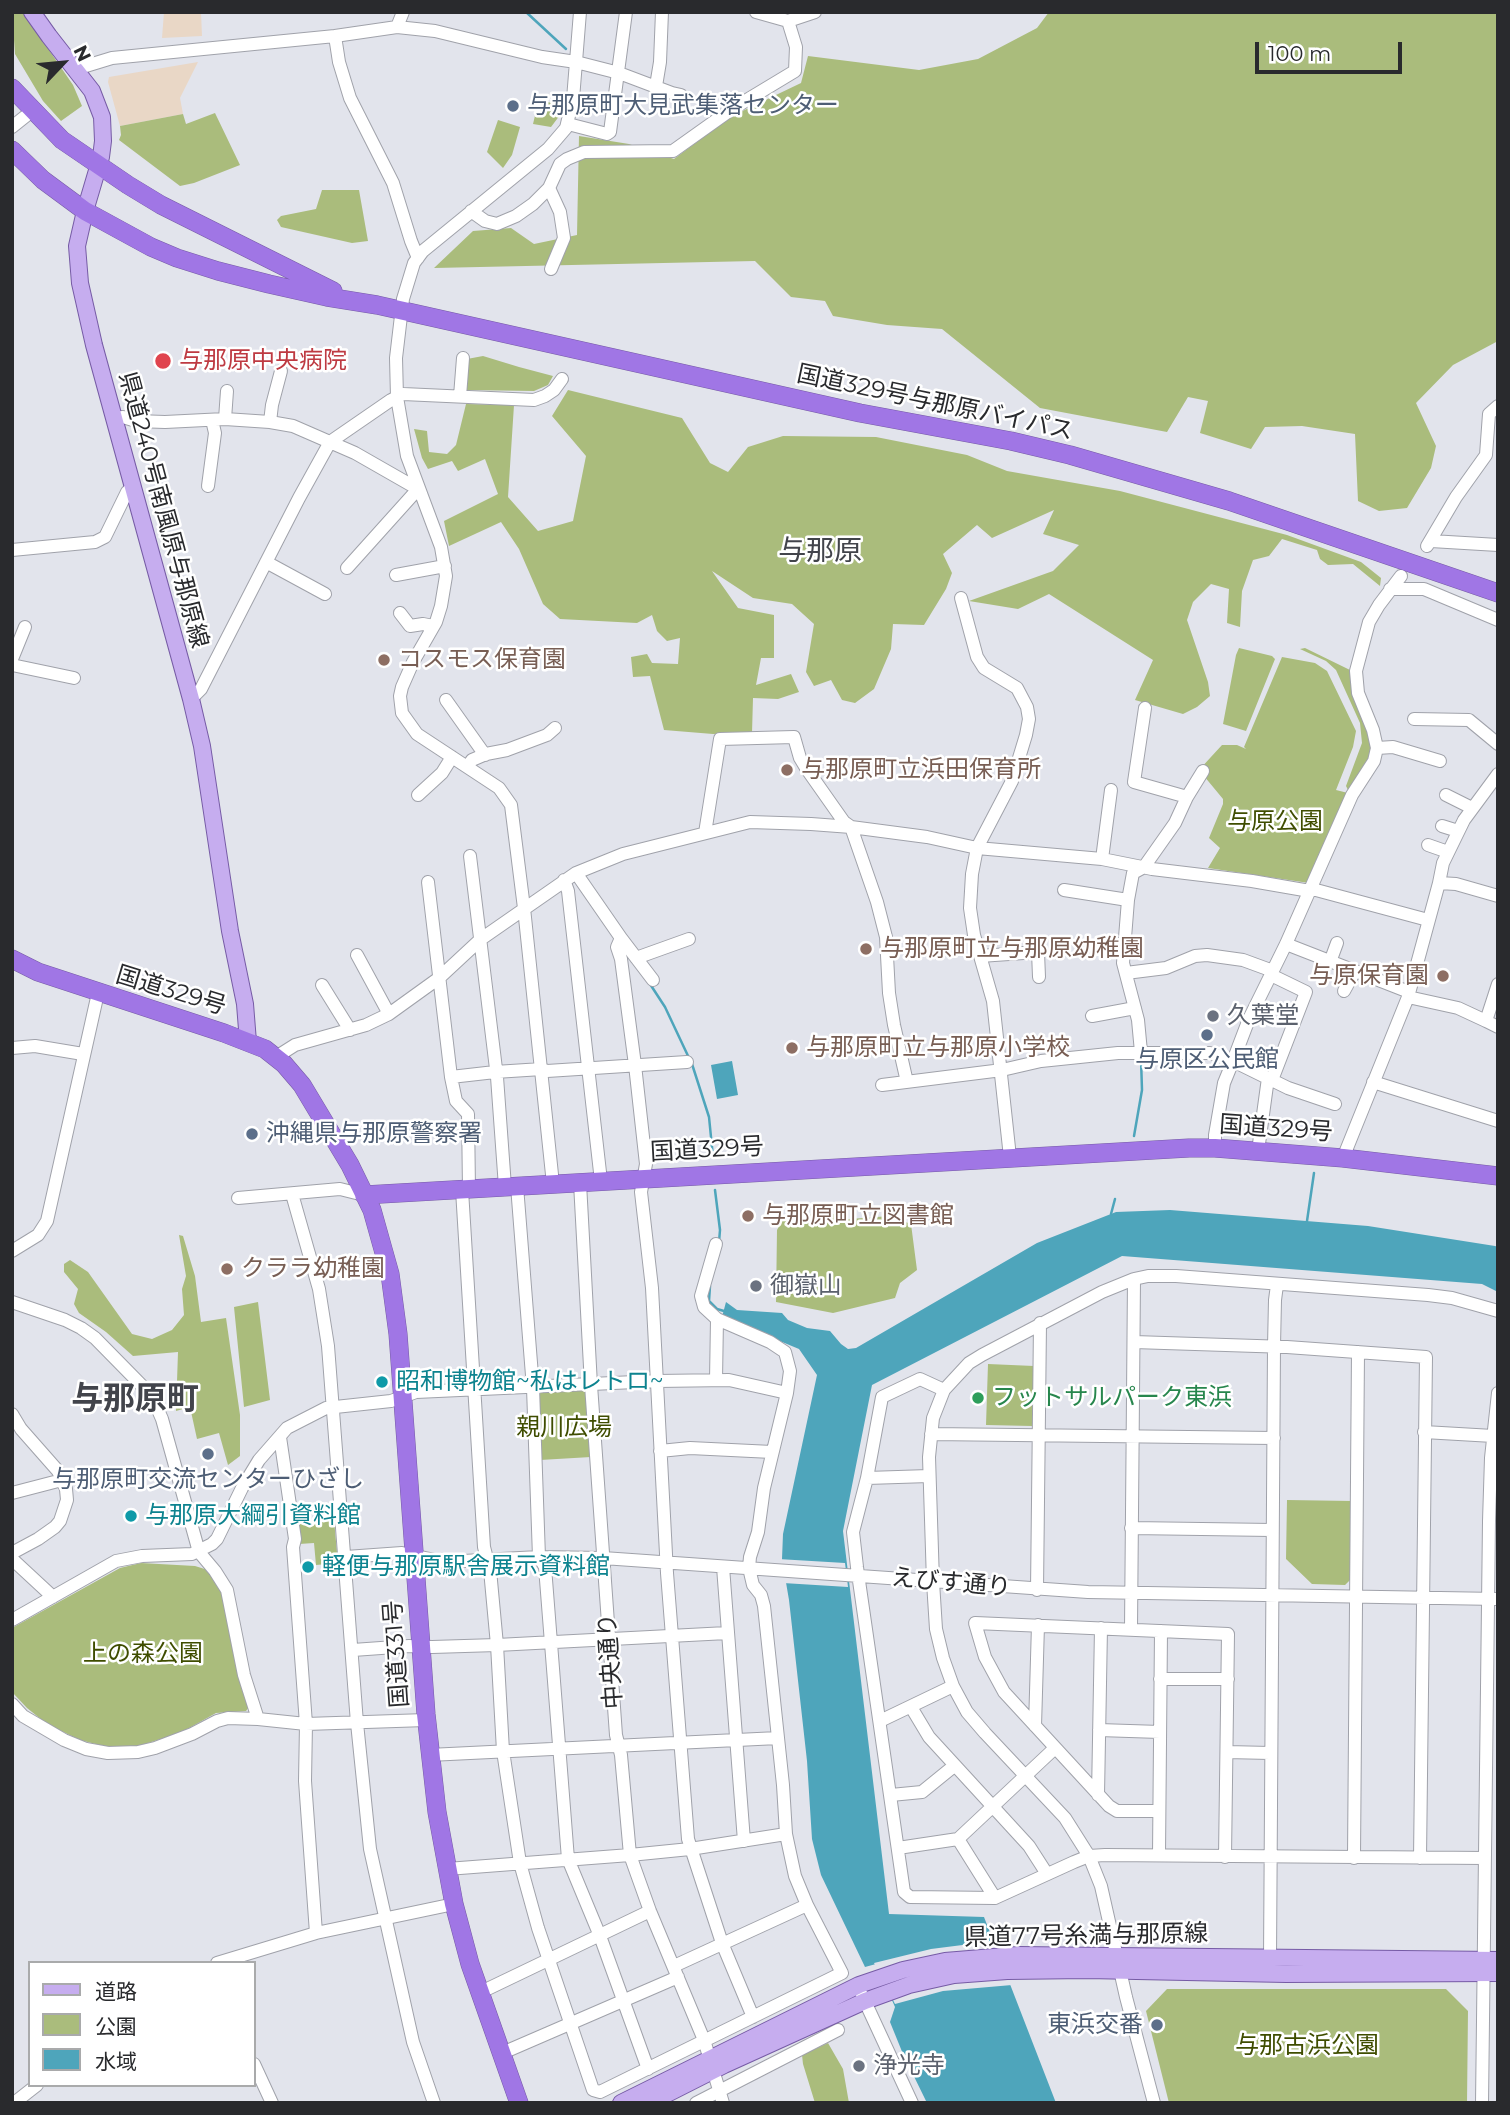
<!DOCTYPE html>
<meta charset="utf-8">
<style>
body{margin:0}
#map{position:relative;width:1510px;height:2115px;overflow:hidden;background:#e2e4ec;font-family:Montserrat,"Noto Sans JP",sans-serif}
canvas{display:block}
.frame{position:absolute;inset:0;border:14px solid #292a2d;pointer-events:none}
.legend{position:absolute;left:28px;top:1961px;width:228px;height:126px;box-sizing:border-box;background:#fff;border:2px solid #a9aaab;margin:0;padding:9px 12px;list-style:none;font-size:21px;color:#292a2d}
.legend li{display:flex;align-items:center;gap:14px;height:35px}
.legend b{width:35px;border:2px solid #a9aaab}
.north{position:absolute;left:28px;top:28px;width:70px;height:70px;-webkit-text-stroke:5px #fff;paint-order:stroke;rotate:64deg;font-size:19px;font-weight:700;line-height:28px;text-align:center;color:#292a2d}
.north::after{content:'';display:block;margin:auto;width:24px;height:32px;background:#292a2d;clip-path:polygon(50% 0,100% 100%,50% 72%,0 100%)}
.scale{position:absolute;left:1255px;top:42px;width:147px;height:32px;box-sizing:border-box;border:4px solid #292a2d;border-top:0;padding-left:9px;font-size:21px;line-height:24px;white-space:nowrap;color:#292a2d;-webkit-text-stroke:5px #fff;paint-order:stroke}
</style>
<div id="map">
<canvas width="1510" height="2115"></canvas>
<div class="frame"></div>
<ul class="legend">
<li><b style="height:9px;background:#c6adef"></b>道路</li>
<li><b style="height:19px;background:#aabc7c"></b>公園</li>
<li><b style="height:19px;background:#4ea5bb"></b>水域</li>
</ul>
<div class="north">N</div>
<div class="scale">100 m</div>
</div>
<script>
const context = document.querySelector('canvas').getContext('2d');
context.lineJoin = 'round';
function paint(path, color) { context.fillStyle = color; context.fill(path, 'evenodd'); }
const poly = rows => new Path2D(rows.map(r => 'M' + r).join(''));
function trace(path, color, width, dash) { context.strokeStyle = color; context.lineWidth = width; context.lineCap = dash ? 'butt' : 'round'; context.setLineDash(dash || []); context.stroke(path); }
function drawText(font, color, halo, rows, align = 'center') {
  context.font = font + ' Montserrat,"Noto Sans JP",sans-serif'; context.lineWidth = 5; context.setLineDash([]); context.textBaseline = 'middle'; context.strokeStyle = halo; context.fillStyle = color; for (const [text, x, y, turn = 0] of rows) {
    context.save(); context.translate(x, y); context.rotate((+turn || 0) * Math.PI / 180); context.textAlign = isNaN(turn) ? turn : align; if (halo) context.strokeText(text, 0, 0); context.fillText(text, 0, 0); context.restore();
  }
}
paint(poly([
 [164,12,201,12,202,36,162,38],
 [198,62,180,98,183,114,120,126,108,82,109,77]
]), '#e9d7c6');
paint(poly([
 [12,12,23,12,73,85,82,106,61,121,43,101,15,54],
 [1049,12,1498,12,1498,341,1453,365,1416,403,1436,446,1431,468,1407,508,1379,511,1358,501,1355,434,1302,426,1265,427,1251,449,1200,433,1208,401,1188,397,1167,432,1040,408,942,329,887,325,833,316,825,301,791,297,755,261,434,268,473,231,511,228,534,244,577,235,579,136,629,144,674,159,730,117,801,83,808,56,919,70,978,59,1037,28],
 [539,99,563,107,560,115,551,127,533,124],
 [215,113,240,165,194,183,180,186,119,140,121,135,120,126,183,114,186,124],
 [498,120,520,127,512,155,503,168,487,152],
 [322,190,359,190,368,241,352,243,281,227,277,220,281,216,316,209],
 [483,356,519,367,553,376,548,385,534,391,465,390,467,359],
 [568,390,682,418,710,463,728,472,748,447,783,436,876,437,967,455,1007,471,1120,491,1287,535,1361,562,1381,578,1380,586,1353,564,1328,565,1320,559,1317,550,1282,539,1269,556,1253,560,1242,591,1240,627,1227,623,1229,589,1211,584,1193,602,1187,620,1208,682,1210,696,1197,707,1183,714,1135,700,1153,660,1049,594,1018,609,969,601,1053,571,1079,545,1043,534,1054,510,992,538,977,525,943,554,952,573,946,589,924,625,893,624,891,649,874,689,855,703,842,700,831,680,814,686,806,672,814,624,792,604,753,598,712,571,738,608,774,615,774,658,761,658,756,685,791,674,799,692,778,699,753,698,752,733,713,734,664,730,650,676,633,677,631,657,647,654,652,663,678,664,680,638,667,641,657,631,652,615,637,623,560,619,543,604,519,549,501,522,449,546,444,521,498,494,485,459,458,471,452,461,428,469,422,458,414,429,427,431,429,452,447,454,456,445,466,404,514,405,508,497,538,531,573,521,586,456,552,416],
 [1239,648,1272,656,1275,659,1246,731,1223,724,1236,655],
 [1305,648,1350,670,1371,737,1371,755,1348,790,1346,786,1362,743,1360,723,1336,670,1326,661,1300,649],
 [1282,657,1315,663,1327,671,1356,731,1353,747,1336,790,1348,793,1309,883,1208,868,1220,848,1209,838,1223,804,1223,799,1199,770,1222,745,1237,745,1246,749,1244,747],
 [834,1214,836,1220,890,1216,911,1224,917,1270,900,1283,895,1298,833,1313,776,1302,777,1230,785,1215],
 [179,1235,183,1236,195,1276,201,1322,226,1318,240,1415,240,1456,228,1465,219,1433,197,1439,190,1407,176,1411,178,1352,133,1356,106,1332,79,1313,74,1304,78,1289,64,1272,64,1264,70,1260,88,1272,132,1334,152,1339,172,1330,184,1315,182,1289,186,1276],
 [258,1302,270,1400,244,1407,234,1307],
 [988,1364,1034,1366,1032,1426,986,1425],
 [586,1390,591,1457,540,1460,537,1398,541,1392],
 [1287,1500,1352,1501,1352,1578,1345,1585,1312,1584,1286,1559],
 [334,1520,338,1563,316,1565,314,1543,299,1544,297,1523],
 [141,1563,195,1566,211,1571,223,1592,249,1707,246,1711,216,1713,182,1732,136,1747,107,1747,80,1740,47,1724,27,1708,12,1692,12,1628,120,1568],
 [1167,1989,1446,1989,1468,2011,1467,2103,1169,2103,1146,2011],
 [828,2043,843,2069,849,2103,815,2103,803,2064,802,2055]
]), '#aabc7c');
paint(poly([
 [732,1061,738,1095,717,1099,711,1065],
 [1170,1210,1368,1226,1495,1246,1498,1247,1498,1292,1482,1284,1122,1256,872,1385,843,1531,889,1914,984,1917,1056,2103,927,2103,903,2054,890,2022,895,2007,876,1964,865,1967,821,1875,812,1839,807,1761,789,1600,782,1559,783,1534,817,1375,799,1349,722,1317,726,1302,737,1310,782,1313,788,1320,807,1328,830,1331,841,1344,848,1349,856,1348,1037,1243,1116,1212]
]), '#4ea5bb');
paint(poly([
 [778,1559,845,1563,848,1587,783,1583],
 [994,1941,1012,1985,943,1991,895,2004,874,1963,931,1949]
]), '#e2e4ec');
trace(poly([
 [526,12,566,49],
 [650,984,665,1007,689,1058],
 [692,1064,709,1117,713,1157],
 [1134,1136,1142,1090,1141,1059],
 [715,1190,720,1230,719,1242],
 [1111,1214,1115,1199],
 [1307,1221,1314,1173],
 [710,1286,709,1301,717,1309,724,1311]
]), '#4ea5bb', 2.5);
const minor = poly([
 [756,12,788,21,815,12],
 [397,27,403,12],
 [335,36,339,62,350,98,393,183,411,241,418,258],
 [76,69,112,58,335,36,397,27,435,31,542,57,576,62,619,73,672,93,681,95],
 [656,86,660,62,662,12],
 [568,124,607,134,610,132,626,12],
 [12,127,32,111],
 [549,188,560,212,564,238,551,269],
 [471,211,485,221,497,224,516,216,533,204,549,188,560,164,567,159,584,152,673,151,732,109,795,71,796,47,788,21],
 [460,396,463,358],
 [114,418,123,417,136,421,165,422,225,419,270,422,293,426,355,453,418,489,347,568],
 [225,419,227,391],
 [270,422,272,405,281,371],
 [208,486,215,433,212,420],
 [1431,541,1498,545],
 [1427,546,1456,497,1486,455,1489,414,1498,406],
 [12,550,95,542,105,537,127,492,133,486],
 [266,562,325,594],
 [396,575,445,566],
 [1390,589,1424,589,1498,620],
 [961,598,977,657,984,668,1017,688,1027,707,1029,719,1026,735,1012,781,977,848,972,874,970,908,974,935,993,1001,1010,1157],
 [400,613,410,626,423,624,433,626],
 [12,659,25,627],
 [12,665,74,678],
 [191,699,201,689,299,498,330,442,391,400,403,394,534,400,545,396,554,390,562,379],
 [446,700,485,755],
 [1414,719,1469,720,1498,744],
 [1377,748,1393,747,1440,761],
 [468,766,472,760,486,754,507,750,547,735,555,728],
 [418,795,442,773,452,757],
 [1446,795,1472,808],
 [1187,797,1203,771],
 [1442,826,1458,831],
 [705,833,720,739,794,737,800,758,806,768,844,822,851,827,877,902,886,937,889,993,894,1025,907,1082],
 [1428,845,1448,852],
 [470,856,497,1077,505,1187],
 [1102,859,1111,790],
 [576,873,621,938,617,947,621,959,635,1065,646,1164,641,1192,652,1288,667,1573,688,1839,722,1943,753,2017],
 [564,880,568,891,601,1181],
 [428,882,451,1077,456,1101,468,1114,469,1190],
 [1439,883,1443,863,1464,820,1498,774],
 [1064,890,1128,900],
 [621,938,653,980],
 [1286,944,1409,992],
 [357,955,389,1014],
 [980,956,1038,952,1039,977],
 [636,958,689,939],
 [1330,962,1337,943],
 [1126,973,1166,968,1195,956,1207,955,1243,960,1273,971],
 [1271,975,1306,992,1272,1080],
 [1498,984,1486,1021,1498,1027],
 [322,985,350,1030],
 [1344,991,1355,971],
 [1408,997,1458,1008,1486,1021],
 [1092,1016,1135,1008],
 [12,1048,35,1046,83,1054],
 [1141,1052,1138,1020,1123,963,1128,900,1133,873,1144,867,1175,823,1187,797,1134,782,1145,708],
 [276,1057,295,1045,366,1025,389,1014,439,978,481,939,576,873,623,854,750,822,811,824,851,827,927,837,977,848,1102,859,1152,869,1252,881,1304,890,1316,890,1428,920],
 [451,1077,495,1072,542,1069,547,1071,687,1062],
 [1373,1082,1498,1121],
 [882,1085,1002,1070,1041,1061,1118,1053,1210,1053,1233,1061,1249,1019,1286,944,1352,795,1374,761,1377,748,1373,730,1358,693,1356,671,1369,622,1379,605,1401,576],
 [1215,1148,1215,1135,1224,1083,1233,1061,1288,1088,1335,1104],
 [1258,1151,1268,1078],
 [1343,1158,1408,997,1439,883,1456,884,1498,896],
 [580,1183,591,1385,616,1735,621,1755,630,1855,650,1911,704,2040,723,2103],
 [553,1184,524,908,511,805,499,788,417,734,402,713,400,696,402,687,413,662,436,622,441,606,446,576,441,547,407,456,397,397,396,358,403,299,414,263,423,251,548,149,566,128,573,99,580,12],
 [517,1186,533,1388,539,1557,545,1567,568,1859,600,1936,648,2069],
 [462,1190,484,1547,490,1570,497,1645,503,1751,520,1863,538,1928,593,2090,600,2092,842,1973,807,1905,795,1876,786,1834,783,1785,764,1606,761,1595,753,1585,749,1568,750,1557,758,1532,764,1488,787,1393,790,1371,785,1352,770,1342,717,1319,704,1307,701,1296,716,1244],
 [292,1194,319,1289,328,1346,357,1723,370,1849,413,2042,434,2103],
 [238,1198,340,1189,364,1195],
 [12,1251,38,1235,47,1221,98,993],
 [12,1302,65,1320,81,1328,95,1338,152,1396,162,1419,199,1552,215,1571,227,1590,244,1675,258,1719],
 [1134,1342,1287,1347,1426,1357,1420,1858],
 [716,1380,717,1319],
 [944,1390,920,1379,882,1397,867,1478,853,1532,857,1567,904,1892,910,1897,995,1898,1074,1862,1089,1856,1105,1855,1485,1858],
 [12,1414,21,1429,58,1471,66,1489,67,1500,60,1521,55,1527,38,1539,12,1553],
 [1424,1432,1493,1436],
 [931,1434,1274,1438],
 [280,1437,295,1539,293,1547,306,1724,305,1781,316,1933],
 [660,1451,690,1448,772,1452],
 [867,1478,929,1476],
 [12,1493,62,1480],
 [1131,1528,1272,1530],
 [346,1557,402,1553,444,1562,539,1557,603,1558,1088,1592,1498,1599],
 [12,1559,53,1597],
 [723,1567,744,1841],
 [1037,1590,1040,1323],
 [12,1620,116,1561,142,1556,192,1554,212,1544,217,1539,242,1488,259,1460,287,1428,326,1408,391,1401,416,1392,657,1381,729,1380,787,1393],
 [1131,1629,1134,1279],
 [353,1650,409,1646,432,1647,497,1645,727,1633],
 [1160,1679,1228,1679],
 [12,1704,23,1716,64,1740,86,1749,108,1753,138,1752,155,1748,192,1734,217,1721,228,1718,258,1719,306,1724,426,1720],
 [911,1707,929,1737,1029,1846,1047,1874],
 [880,1721,953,1686],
 [1035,1726,1038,1625],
 [1099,1730,1160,1732],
 [1227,1752,1270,1753],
 [429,1755,778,1738],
 [891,1795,922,1792,954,1766],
 [1098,1795,1101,1628],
 [1159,1811,1117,1811,1109,1806,1004,1692,985,1657,975,1623,1228,1634,1225,1857],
 [958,1839,995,1898],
 [898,1848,958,1839,1055,1748],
 [1159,1855,1161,1631],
 [1354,1858,1358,1352],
 [447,1869,630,1855,690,1849,786,1834],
 [1270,1958,1274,1346,1275,1300,1277,1285],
 [217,1963,316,1933,454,1904],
 [674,1966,807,1905],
 [479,1993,650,1911],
 [862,1995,912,2103],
 [500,2054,678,1977],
 [254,2064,272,2103],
 [14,2103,37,2085],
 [696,2103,838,2030],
 [1154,2103,1126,1997,1101,1886,1089,1856,1065,1818,985,1733,967,1712,953,1686,943,1658,936,1629,933,1582,929,1457,933,1418,944,1390,969,1363,982,1355,1102,1292,1134,1279,1148,1276,1176,1276,1428,1295,1452,1298,1498,1311],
 [1482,2103,1489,1521,1491,1458,1498,1393]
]);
const major = poly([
 [32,12,49,36,92,91,102,117,103,141,101,157,85,211,77,246,80,283,94,345,191,699,202,746,230,931,245,1004,248,1042],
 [621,2103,859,1985,903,1970,945,1961,1018,1955,1498,1960],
 [649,2103,724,2065,865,2001,909,1985,954,1975,1007,1971,1087,1970,1286,1974,1498,1973]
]);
const highway = poly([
 [12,88,62,140,128,185,161,205,333,291],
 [12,150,43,180,85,211,151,247,177,258,218,271,269,284,327,297,377,305,860,413,1011,441,1070,455,1229,501,1498,593],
 [12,959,38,972,224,1033,265,1049,284,1064,302,1085,350,1165,372,1210,390,1274,398,1334,426,1714,437,1812,454,1904,470,1964,519,2103],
 [364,1195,1189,1148,1215,1148,1343,1158,1498,1176]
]);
trace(minor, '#a0a2aa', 14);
trace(major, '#765ba5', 18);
trace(highway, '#765ba5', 19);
trace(minor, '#fff', 12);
trace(major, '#c6adef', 16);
trace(highway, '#a076e5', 18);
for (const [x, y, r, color] of [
 [513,106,7,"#5c6f8a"],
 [163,361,9,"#e0444e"],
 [384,660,7,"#8d6e63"],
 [787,770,7,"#8d6e63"],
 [866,949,7,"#8d6e63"],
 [1443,976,7,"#8d6e63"],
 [1213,1016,7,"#6b7280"],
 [1207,1035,7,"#5c6f8a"],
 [792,1048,7,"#8d6e63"],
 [252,1134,7,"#5c6f8a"],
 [748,1216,7,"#8d6e63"],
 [227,1269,7,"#8d6e63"],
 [756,1286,7,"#6b7280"],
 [382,1382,7,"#0f9aa8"],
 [978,1398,7,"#2e9e5b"],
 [208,1454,7,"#5c6f8a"],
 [131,1516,7,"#0f9aa8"],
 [308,1567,7,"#0f9aa8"],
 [1157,2025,7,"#5c6f8a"],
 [859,2066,7,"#6b7280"]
]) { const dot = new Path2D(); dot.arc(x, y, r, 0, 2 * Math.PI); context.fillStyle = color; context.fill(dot); trace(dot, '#fff', 2.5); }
drawText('24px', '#4e5e75', '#fff', [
 ["与那原町大見武集落センター",527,106],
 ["与原区公民館",1207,1060,"center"],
 ["沖縄県与那原警察署",266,1134],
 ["与那原町交流センターひざし",208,1480,"center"],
 ["東浜交番",1143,2025,"right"]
], 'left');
drawText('24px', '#be3a42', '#fff', [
 ["与那原中央病院",179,361]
], 'left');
drawText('24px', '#292a2d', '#fff', [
 ["国道329号与那原バイパス",935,403,12],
 ["県道240号南風原与那原線",163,510,75],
 ["国道329号",171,991,17],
 ["国道329号",1276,1129,4],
 ["国道329号",707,1150,-3],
 ["えびす通り",951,1583,5],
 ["国道331号",397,1654,-94],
 ["中央通り",611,1661,-94],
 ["県道77号糸満与那原線",1086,1936,-1]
]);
drawText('24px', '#785e54', '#fff', [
 ["コスモス保育園",398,660],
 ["与那原町立浜田保育所",801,770],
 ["与那原町立与那原幼稚園",880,949],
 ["与原保育園",1429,976,"right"],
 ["与那原町立与那原小学校",806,1048],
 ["与那原町立図書館",762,1216],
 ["クララ幼稚園",241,1269]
], 'left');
drawText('24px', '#3f4d00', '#fff', [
 ["与原公園",1275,822],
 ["親川広場",564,1428],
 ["上の森公園",143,1654],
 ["与那古浜公園",1307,2046]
]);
drawText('24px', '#5b616d', '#fff', [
 ["久葉堂",1227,1016],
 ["御嶽山",770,1286],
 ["浄光寺",873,2066]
], 'left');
drawText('24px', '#0d838f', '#fff', [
 ["昭和博物館~私はレトロ~",396,1382],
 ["与那原大綱引資料館",145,1516],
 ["軽便与那原駅舎展示資料館",322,1567]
], 'left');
drawText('24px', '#27864d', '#fff', [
 ["フットサルパーク東浜",992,1398]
], 'left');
drawText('28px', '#42444b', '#fff', [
 ["与那原",820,552]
]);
drawText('bold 32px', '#42444b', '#fff', [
 ["与那原町",135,1400]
]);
</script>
